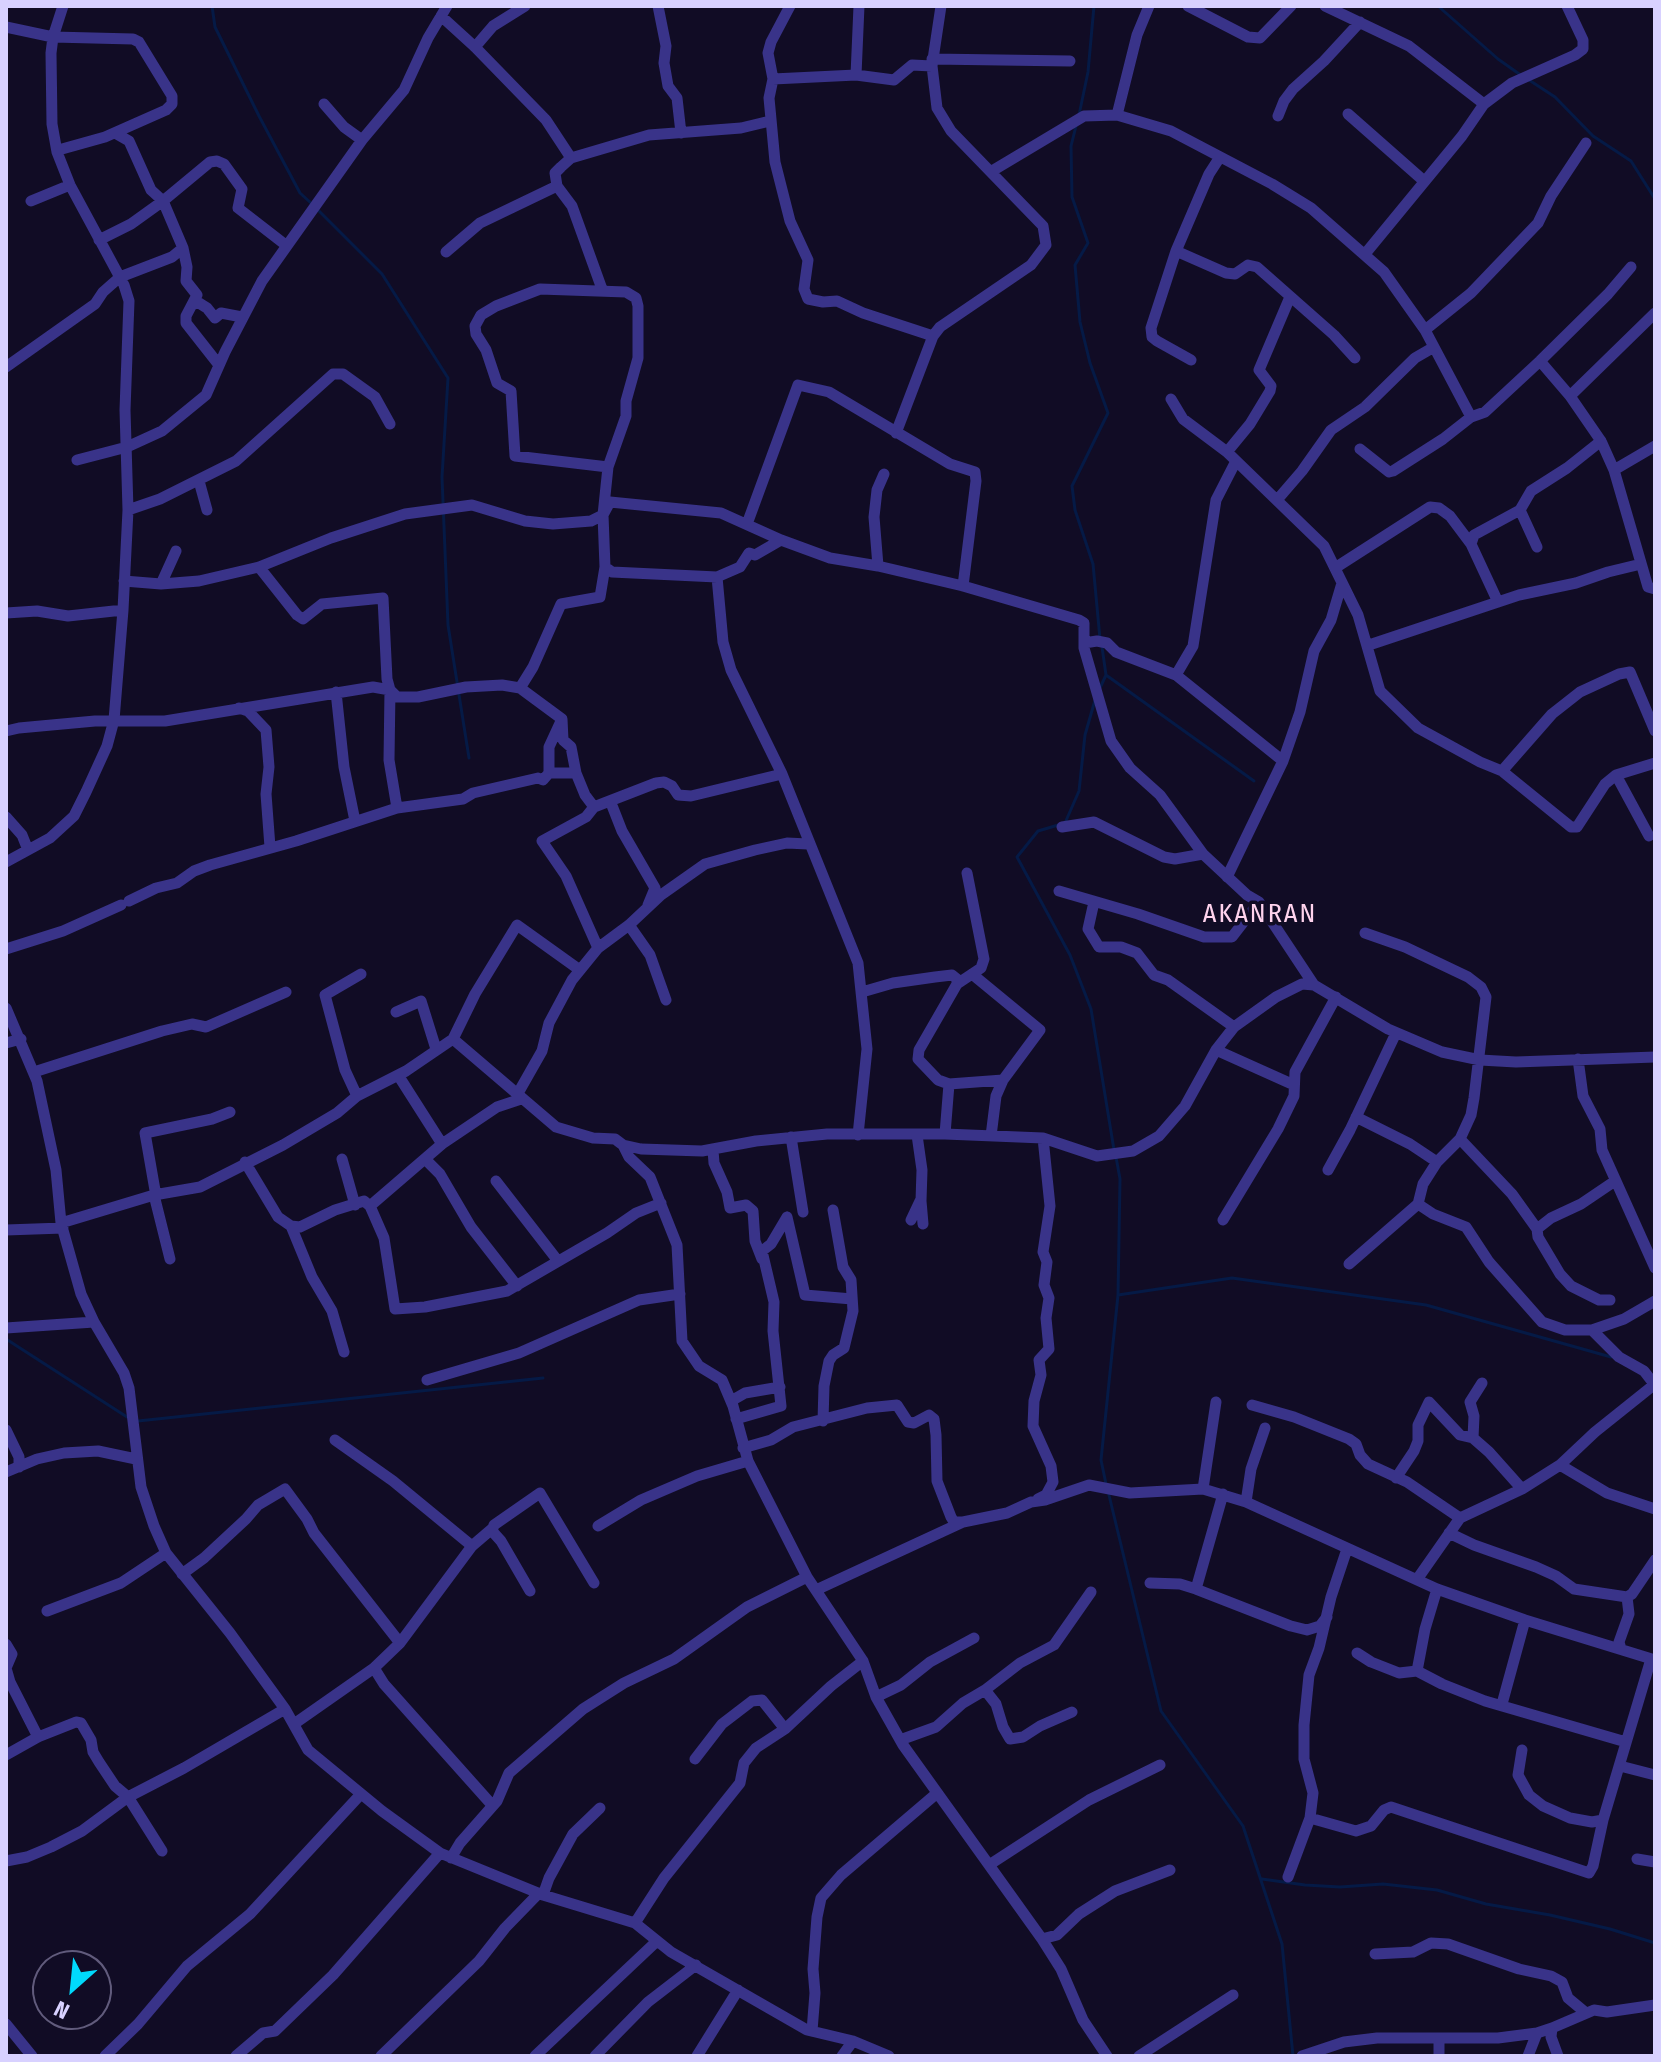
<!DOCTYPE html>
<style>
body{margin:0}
#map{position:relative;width:1661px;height:2062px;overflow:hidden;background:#110c25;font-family:"Fira Sans Condensed",sans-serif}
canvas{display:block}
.frame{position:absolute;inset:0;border:8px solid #d8d1ff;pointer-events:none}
.north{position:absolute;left:32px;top:1950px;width:80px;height:80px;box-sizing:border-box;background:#110c25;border:2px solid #615b7c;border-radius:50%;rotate:207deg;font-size:22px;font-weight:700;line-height:32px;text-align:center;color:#d8d1ff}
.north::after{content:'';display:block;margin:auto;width:28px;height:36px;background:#00d9fc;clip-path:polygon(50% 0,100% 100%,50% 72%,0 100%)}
</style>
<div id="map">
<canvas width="1661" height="2062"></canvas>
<div class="frame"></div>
<div class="north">N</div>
</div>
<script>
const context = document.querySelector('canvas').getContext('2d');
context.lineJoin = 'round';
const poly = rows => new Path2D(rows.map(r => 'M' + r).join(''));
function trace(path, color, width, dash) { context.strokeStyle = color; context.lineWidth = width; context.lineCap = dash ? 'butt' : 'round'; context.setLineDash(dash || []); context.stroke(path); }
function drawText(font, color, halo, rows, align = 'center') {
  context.font = font + ' "Fira Sans Condensed",sans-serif'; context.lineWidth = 7; context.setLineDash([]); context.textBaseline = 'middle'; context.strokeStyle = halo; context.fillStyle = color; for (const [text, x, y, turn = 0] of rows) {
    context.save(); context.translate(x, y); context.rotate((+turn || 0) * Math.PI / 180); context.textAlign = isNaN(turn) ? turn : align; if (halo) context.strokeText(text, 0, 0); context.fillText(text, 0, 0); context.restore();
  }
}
trace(poly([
 [212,6,215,27,259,116,300,193,312,204],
 [1438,6,1498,59,1522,76],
 [1529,80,1555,97,1593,136,1631,161,1655,199],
 [1079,115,1088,72,1094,6],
 [1076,126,1071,146,1072,197,1088,243,1075,265,1080,322,1090,363,1108,413,1072,486,1075,510,1093,564,1100,639],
 [317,209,382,274,448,378,442,477,448,625,469,758],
 [1106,675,1254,781],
 [1099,690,1106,675,1102,647],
 [1095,700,1085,735,1079,791,1065,823,1038,831,1017,857,1070,955,1091,1009,1114,1150],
 [1118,1295,1232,1278,1426,1305,1611,1357],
 [6,1339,127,1417],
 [138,1421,543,1378],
 [1106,1484,1101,1460,1118,1295,1120,1179,1116,1157],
 [1108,1491,1161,1711,1243,1826,1282,1944,1293,2056],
 [1262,1879,1305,1885,1340,1887,1383,1884,1437,1890,1486,1904,1550,1915,1610,1929,1655,1943]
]), '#051a46', 3);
trace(poly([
 [658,6,666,46,664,63,668,86,677,98,681,133],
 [1188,6,1248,37,1260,38,1291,6],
 [1325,6,1409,46,1484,104],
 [441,16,475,47,546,120,571,158],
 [6,27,53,37,133,39,139,42,172,96,172,104,166,110,105,137,62,149,57,152],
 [475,47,493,26,525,6],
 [932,59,1070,61],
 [932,66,912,65,894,80,856,75,773,79,769,98,775,162,790,221,808,260,804,289,808,299,823,302,837,301,863,313,933,336],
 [856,75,859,6],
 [773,79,768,53,771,42,790,6],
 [324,104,344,127,362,140],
 [1348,114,1424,181],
 [1117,115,1137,35,1149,6],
 [1278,116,1284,101,1293,89,1324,61,1360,22],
 [115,133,129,141,151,190,163,201,183,248,187,267,186,281,197,295,186,316,186,323,219,365],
 [992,171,1084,116,1117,115,1171,131,1272,184,1311,208,1384,272,1425,330,1471,417,1485,412,1540,361,1608,294,1631,267],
 [31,201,70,185],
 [99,240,131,224,163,201,210,162,217,161,224,164,242,189,238,208,287,246],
 [1176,251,1226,273,1235,274,1248,265,1257,267,1334,335,1355,358],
 [446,252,480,223,557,186],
 [1365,254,1462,136,1484,104,1512,83,1575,55,1583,49,1583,40,1567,6],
 [602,289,572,206,557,186,555,173,561,167,571,158,649,135,741,128,770,121],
 [193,304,199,303,207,308,215,318,221,313,242,317],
 [1425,330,1471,293,1538,223,1551,196,1586,143],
 [1191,360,1157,341,1152,337,1151,328,1176,251,1209,174,1220,157],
 [1540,361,1570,396,1601,441,1614,470,1648,587,1655,589],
 [6,367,95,304,103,292,120,277,172,257,183,248],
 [1570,396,1655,313],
 [1171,399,1183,419,1227,452,1324,546,1358,615,1380,691,1418,728,1480,762,1502,771,1571,827,1577,827,1605,784,1616,775,1655,763],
 [896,433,933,336,940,327,1031,265,1046,245,1043,226,951,131,937,108,932,66,941,6],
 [1360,449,1389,472,1393,471,1443,439,1471,417],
 [1227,452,1250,424,1270,391,1271,386,1259,370,1290,297],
 [77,460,127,447,162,431,206,395,225,352,262,281,362,140,404,90,428,38,447,6],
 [1614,470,1655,446],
 [199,481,207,510],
 [1277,500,1302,471,1331,430,1365,407,1415,358,1434,347],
 [128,510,160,499,236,461,333,374,343,374,375,397,390,424],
 [1520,510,1537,547],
 [747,524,798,385,829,392,950,464,975,472,976,481,963,586],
 [878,566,874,517,877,490,884,474],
 [259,567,297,615,303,619,322,604,383,598,387,679,390,690,389,760,397,808],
 [605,567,612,572,717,577,740,567,749,553,755,555,781,540],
 [1335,568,1430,507,1439,508,1450,516,1471,544],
 [717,577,723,642,731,670,782,774,858,963,867,1049,858,1135],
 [124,581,161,584,199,581,259,567,331,538,405,514,472,505,525,521,553,524,591,521,603,515,610,502,721,513,781,540,830,558,878,566,963,586,1079,620,1084,623,1084,648,1111,741,1130,768,1160,795,1203,854,1247,895,1259,902,1314,985],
 [161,584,176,551],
 [1498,602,1471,544,1474,535,1520,510,1531,491,1567,468,1601,441],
 [6,613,37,611,68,616,123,610],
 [1084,643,1097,641,1107,643,1116,652,1176,675,1283,761],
 [1369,645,1519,595,1576,583,1608,572,1641,564],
 [1176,675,1193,646,1216,500,1236,461],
 [520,688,533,667,561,604,600,597,605,567,603,515,608,467,626,416,626,401,638,358,638,306,636,298,626,292,540,289,496,306,481,315,475,326,476,334,486,350,497,383,511,391,515,456,608,467],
 [336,692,344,767,355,821],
 [239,708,248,711,266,730,269,767,266,794,270,847],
 [6,731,19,728,95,721,165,721,373,687,390,690,397,697,418,697,466,687,502,685,520,688,562,719,563,740,571,747,576,773,585,795,594,807],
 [1502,771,1552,714,1580,692,1619,674,1630,672,1655,731],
 [549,773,549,747,561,721],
 [1616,775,1649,836],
 [611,803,622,831,655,888,648,905],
 [6,817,22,835,28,850],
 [1062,827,1094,822,1164,857,1175,859,1203,854],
 [6,862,50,838,74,816,86,792,107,746,114,720,123,610,128,510,125,410,129,301,124,285,70,185,57,152,52,124,51,53,53,37,63,6],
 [967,873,984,959,981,968,957,984,919,1050,918,1059,938,1080,949,1084,1003,1080],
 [1227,877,1283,761,1300,712,1314,651,1331,620,1342,583],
 [1059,891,1138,914,1204,937,1232,937,1259,902],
 [129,901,156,888,177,883,194,871,210,865,296,841,397,808,463,799,473,793,538,778,543,780,549,773,576,773],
 [1094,902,1088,929,1099,947,1121,947,1137,953,1154,975,1168,980,1234,1027],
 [629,925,650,955,666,1000],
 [598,948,566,876,542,841,586,817,594,807,656,783,664,782,672,786,678,795,691,796,782,774],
 [6,949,63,931,121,905],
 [972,974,1040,1030,1003,1080,996,1096,991,1136],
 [862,992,893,983,935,977,952,975,957,979,957,984],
 [6,1008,37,1081,56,1170,61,1223],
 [396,1012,421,1001,436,1049],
 [453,1039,475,994,517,925,577,968],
 [6,1043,21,1039],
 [1216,1050,1294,1085],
 [1578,1059,1583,1096,1600,1129,1602,1150,1655,1268],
 [34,1072,162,1031,192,1024,206,1027,286,992],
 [398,1075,442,1144],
 [517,1095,542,1051,549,1023,572,980,598,948,629,925,661,895,705,864,755,850,787,843,808,844],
 [357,1096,345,1070,325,995,361,974],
 [1356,1117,1410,1144,1437,1162],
 [945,1134,949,1084],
 [917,1135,922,1170,921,1201,923,1224],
 [791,1137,803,1212],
 [1460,1139,1512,1194,1537,1229,1538,1237,1560,1274,1571,1286,1599,1300,1610,1300],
 [623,1145,629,1157,650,1177,677,1245,682,1341,699,1366,722,1380,733,1406,748,1461,807,1577,863,1661,876,1697,903,1745,1042,1939,1061,1969,1083,2020,1107,2056],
 [713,1150,714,1163,727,1192,730,1208,746,1205,753,1211,755,1241,762,1259],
 [342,1159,355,1205],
 [425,1159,440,1174,471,1227,517,1286],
 [245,1162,278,1217,291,1226,312,1277,332,1311,344,1352],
 [1328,1170,1350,1130,1396,1033],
 [496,1181,558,1261],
 [154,1195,170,1259],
 [156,1196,145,1133,212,1119,230,1112],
 [1418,1204,1433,1214,1466,1227,1489,1262,1542,1322,1565,1330,1592,1330,1624,1319,1655,1301],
 [370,1206,384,1238,395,1309,425,1307,507,1291,607,1233,636,1213,661,1203],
 [787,1217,805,1295,852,1299],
 [911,1220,920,1201],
 [1223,1220,1278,1129,1294,1096,1295,1072,1336,997],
 [291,1226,300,1227,335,1210,364,1201,370,1206,442,1144,497,1107,521,1099],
 [1537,1229,1551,1218,1581,1204,1615,1181],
 [6,1230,63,1228],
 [1349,1264,1418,1204,1423,1184,1437,1162,1460,1139,1471,1115,1474,1098,1486,997,1481,987,1468,977,1405,947,1365,933],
 [6,1328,94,1322],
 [1592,1330,1619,1357,1644,1371,1654,1384],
 [427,1380,519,1353,639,1300,680,1294],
 [731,1401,745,1393,780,1387],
 [1252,1405,1294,1417,1349,1439,1356,1444,1360,1455,1368,1464,1407,1482,1460,1518],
 [736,1419,781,1406,773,1331,774,1302,762,1251,771,1244,787,1217],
 [823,1421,824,1386,829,1361,833,1355,844,1348,853,1311,851,1280,843,1267,833,1210],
 [6,1430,19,1457,19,1467],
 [1473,1438,1474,1416,1470,1402,1482,1383],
 [335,1440,393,1481,472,1546],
 [743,1448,771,1440,793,1427,867,1408,897,1405,908,1422,914,1423,929,1415,934,1419,936,1435,937,1481,951,1517,954,1522,963,1522],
 [1560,1465,1607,1493,1655,1509],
 [6,1472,37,1459,64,1453,98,1451,136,1459],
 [1396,1478,1414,1451,1418,1441,1418,1425,1429,1402,1460,1435,1473,1438,1489,1452,1522,1489],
 [1203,1489,1216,1402],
 [1038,1499,1046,1495,1053,1482,1051,1466,1033,1426,1034,1401,1041,1375,1039,1360,1049,1349,1046,1318,1049,1298,1044,1285,1047,1262,1043,1252,1050,1206,1043,1138],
 [1246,1502,1251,1469,1265,1428],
 [598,1526,641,1500,697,1476,748,1461],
 [1449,1533,1474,1545,1536,1567,1556,1576,1574,1589,1627,1597,1632,1594,1655,1560],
 [182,1574,204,1558,246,1519,258,1505,285,1489,307,1519,314,1533,400,1643],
 [1418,1578,1460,1518,1522,1489,1560,1465,1595,1432,1655,1384],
 [1150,1583,1180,1584,1196,1589,1291,1626,1307,1630,1320,1626,1327,1617],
 [1196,1589,1223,1494],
 [816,1590,963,1522,1007,1513,1031,1502,1045,1500,1089,1485,1130,1493,1203,1489,1246,1502,1437,1589,1525,1620,1655,1660],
 [530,1591,501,1541,492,1531,494,1525,540,1493,594,1583],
 [47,1611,121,1583,166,1553],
 [6,1644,12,1654,6,1668,10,1682,38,1737],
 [1621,1649,1619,1642,1629,1614,1627,1597],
 [1357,1653,1371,1662,1399,1673,1417,1671,1442,1684,1485,1701,1626,1742],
 [374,1668,384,1684,492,1805],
 [1417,1671,1425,1629,1437,1589],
 [985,1690,1020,1663,1054,1645,1091,1592],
 [876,1697,901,1685,930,1662,974,1638],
 [1502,1704,1525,1620],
 [294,1724,374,1668,400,1643,472,1546,493,1528],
 [900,1740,936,1727,963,1703,985,1690,996,1704,1003,1727,1010,1739,1023,1737,1040,1726,1072,1712],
 [1522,1750,1518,1775,1529,1795,1543,1806,1570,1818,1592,1822,1603,1820],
 [6,1755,38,1737,76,1722,81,1723,91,1740,93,1752,99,1762,115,1786,128,1797,162,1851],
 [695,1759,722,1724,752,1701,762,1700,785,1729],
 [1620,1766,1655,1775],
 [1310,1818,1356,1831,1371,1826,1384,1810,1391,1807,1589,1873,1593,1866,1603,1820,1651,1659],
 [451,1858,460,1843,497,1801,509,1773,583,1709,624,1683,674,1659,747,1607,807,1577],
 [1637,1859,1655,1862],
 [6,1861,27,1857,51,1847,82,1831,128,1797,184,1768,285,1709],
 [989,1865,1089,1800,1160,1765],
 [1288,1877,1310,1818,1313,1793,1304,1759,1304,1725,1309,1675,1319,1648,1331,1597,1347,1549],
 [543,1895,549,1878,573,1834,600,1808],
 [635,1923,664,1878,740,1783,744,1763,756,1748,785,1729,831,1686,863,1661],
 [1042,1939,1057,1935,1079,1914,1115,1891,1170,1870],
 [1375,1954,1413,1952,1431,1943,1448,1944,1519,1969,1551,1976,1562,1982,1568,1998,1586,2013],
 [6,2024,32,2056],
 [812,2031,815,1993,813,1969,817,1917,821,1898,841,1875,936,1794],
 [105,2056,138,2024,187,1966,250,1914,361,1794],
 [236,2056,263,2033,275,2031,333,1975,440,1853],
 [381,2056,479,1961,505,1928,539,1893],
 [535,2056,657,1941],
 [595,2056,648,2002,696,1965],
 [697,2056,738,1990],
 [842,2056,853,2041],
 [889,2056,853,2041,807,2030,671,1952,635,1923,543,1895,440,1853,382,1811,308,1750,285,1709,230,1633,166,1553,154,1526,141,1487,129,1388,124,1373,94,1322,81,1294,61,1223,154,1195,200,1187,283,1145,337,1113,357,1096,406,1071,453,1039,556,1127,593,1138,615,1139,623,1145,641,1149,702,1151,756,1141,827,1134,945,1134,1043,1138,1097,1156,1133,1151,1159,1136,1185,1106,1216,1050,1234,1027,1276,997,1302,984,1314,985,1388,1029,1442,1052,1480,1060,1516,1062,1655,1057],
 [1139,2056,1233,1995],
 [1302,2056,1344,2042,1377,2038,1498,2038,1537,2033,1552,2028],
 [1439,2056,1439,2038],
 [1528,2056,1537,2033],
 [1558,2056,1551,2037,1552,2028,1594,2010,1607,2012,1655,2005]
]), '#393389', 11);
context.letterSpacing = '2px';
drawText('26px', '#ffd3ed', '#110c25', [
 ["AKANRAN",1260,915]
]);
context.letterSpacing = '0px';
</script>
